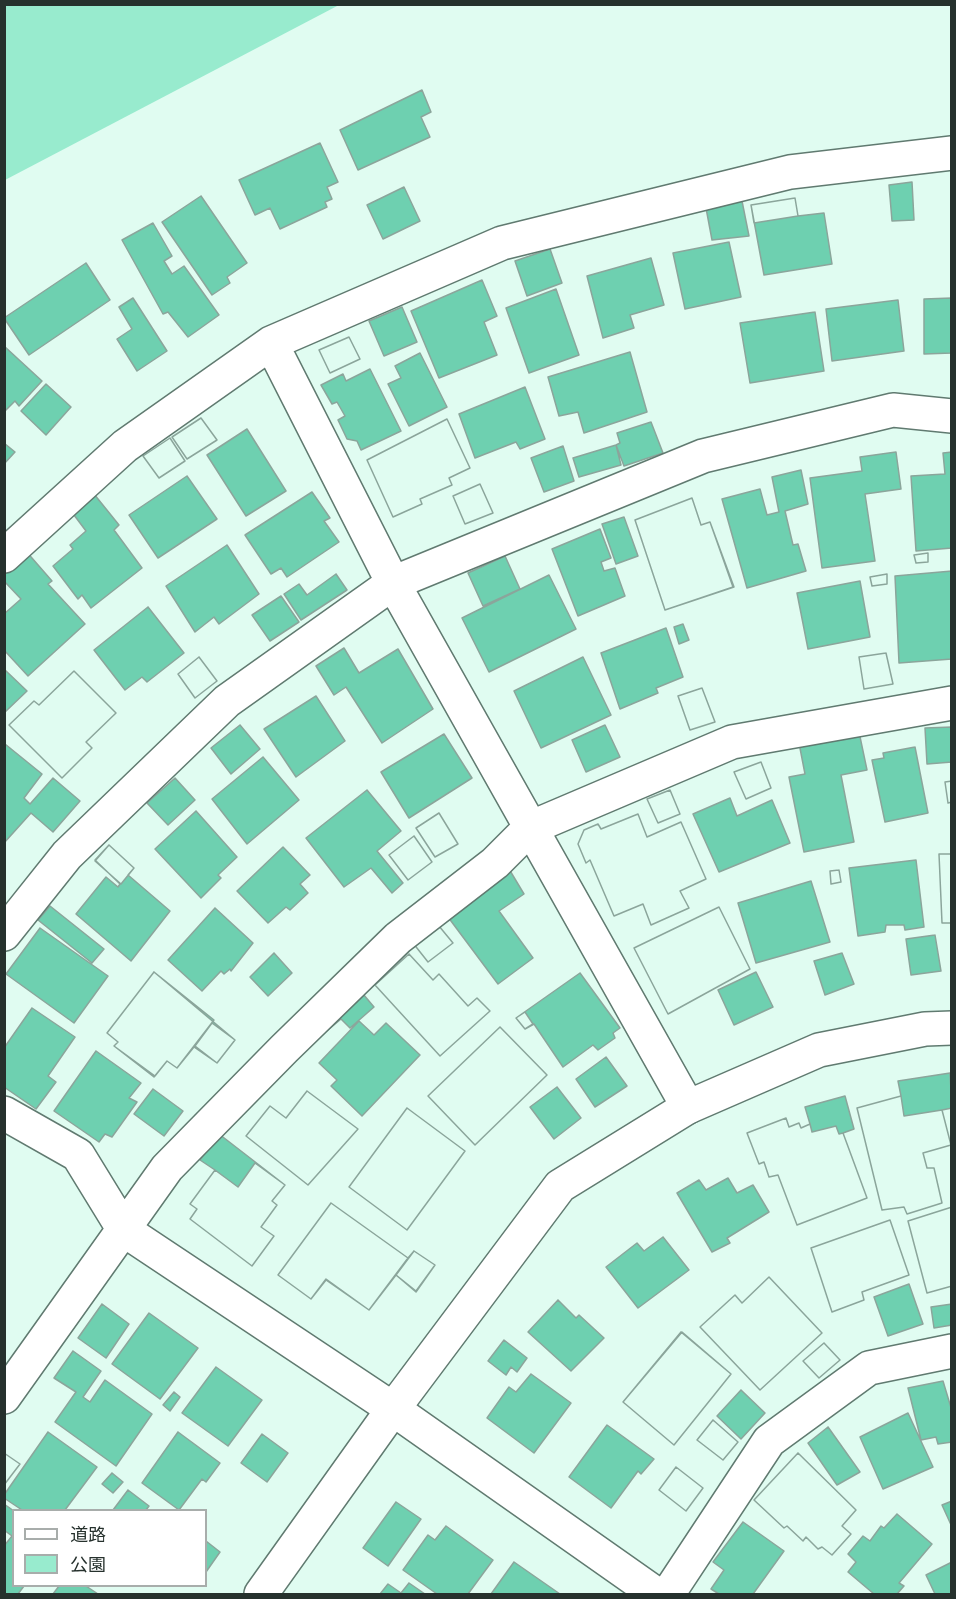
<!DOCTYPE html>
<meta charset="utf-8">
<style>
body{margin:0}
#map{position:relative;width:956px;height:1599px;overflow:hidden;background:#e0fcf1;font-family:"Titillium Web","Noto Sans JP",sans-serif}
canvas{display:block}
.frame{position:absolute;inset:0;border:6px solid #26312d;pointer-events:none}
.legend{position:absolute;left:12px;top:1509px;width:195px;height:78px;box-sizing:border-box;background:#fff;border:2px solid #a8adab;margin:0;padding:8px 10px;list-style:none;font-size:18px;color:#26312d}
.legend li{display:flex;align-items:center;gap:12px;height:30px}
.legend b{width:30px;border:2px solid #a8adab}
</style>
<div id="map">
<canvas width="956" height="1599"></canvas>
<div class="frame"></div>
<ul class="legend">
<li><b style="height:8px;background:#fff"></b>道路</li>
<li><b style="height:16px;background:#98ebce"></b>公園</li>
</ul>
</div>
<script>
const context = document.querySelector('canvas').getContext('2d');
context.lineJoin = 'round';
function paint(path, color) { context.fillStyle = color; context.fill(path, 'evenodd'); }
const poly = rows => new Path2D(rows.map(r => 'M' + r).join(''));
function trace(path, color, width, dash) { context.strokeStyle = color; context.lineWidth = width; context.lineCap = dash ? 'butt' : 'round'; context.setLineDash(dash || []); context.stroke(path); }
paint(poly([
 [5,4,339,4,339,5,5,180]
]), '#98ebce');
const building = poly([
 [422,90,431,112,421,117,430,137,358,170,340,130,422,90],
 [320,143,338,182,327,187,332,199,325,202,327,207,280,229,270,208,255,215,239,180,320,143],
 [912,182,914,220,892,221,889,185,912,182],
 [404,187,420,221,383,239,367,205,404,187],
 [201,196,247,263,227,277,230,283,212,295,162,222,201,196],
 [795,198,798,216,824,213,832,264,764,275,751,205,795,198],
 [795,198,798,216,754,223,751,205,795,198],
 [742,201,749,236,712,240,706,208,742,201],
 [153,223,172,256,164,261,172,274,184,266,219,315,188,337,168,312,163,314,122,240,153,223],
 [729,242,741,297,685,309,673,253,729,242],
 [550,249,562,283,527,296,515,261,550,249],
 [651,258,664,305,630,315,634,328,603,338,587,276,651,258],
 [86,263,110,300,29,355,4,318,86,263],
 [482,280,497,316,484,322,497,355,439,378,411,311,482,280],
 [556,289,579,355,529,373,506,308,556,289],
 [133,298,167,351,137,371,117,339,132,329,119,307,133,298],
 [952,298,952,353,924,354,924,299,952,298],
 [898,300,904,351,832,361,826,309,898,300],
 [402,307,417,342,384,356,369,321,402,307],
 [815,312,824,371,750,383,740,323,815,312],
 [349,337,360,359,330,373,319,350,349,337],
 [349,337,360,359,330,373,319,350,349,337],
 [4,346,42,381,19,406,15,401,4,412,4,346],
 [630,352,647,412,584,433,578,412,559,416,548,377,630,352],
 [420,353,447,407,409,426,388,384,401,378,395,366,420,353],
 [370,369,401,431,361,450,357,441,347,439,338,420,345,416,337,402,332,404,321,385,343,374,346,381,370,369],
 [46,384,71,407,46,435,21,411,46,384],
 [525,387,545,439,520,449,516,442,475,458,459,414,525,387],
 [201,418,217,440,187,459,172,437,201,418],
 [201,418,217,440,187,459,172,437,201,418],
 [447,419,470,468,449,478,452,485,420,499,422,504,393,517,367,460,447,419],
 [447,419,470,468,449,478,452,485,420,499,422,504,393,517,367,460,447,419],
 [651,422,663,453,624,466,616,445,620,443,617,433,651,422],
 [247,429,286,491,246,516,207,455,247,429],
 [170,438,185,461,159,478,143,456,170,438],
 [170,438,185,461,159,478,143,456,170,438],
 [4,443,15,452,4,464,4,443],
 [616,445,621,465,579,477,573,458,616,445],
 [563,446,574,481,544,492,531,458,563,446],
 [896,452,901,489,865,494,875,561,822,568,810,478,862,471,860,457,896,452],
 [952,452,952,548,916,551,911,476,945,474,943,453,952,452],
 [801,470,808,504,785,511,793,545,798,544,806,571,747,588,722,499,760,489,767,515,779,512,772,477,801,470],
 [187,476,217,519,158,558,129,515,187,476],
 [480,484,493,513,465,524,453,496,480,484],
 [480,484,493,513,465,524,453,496,480,484],
 [312,492,330,518,324,521,339,542,287,577,281,568,271,574,245,535,312,492],
 [94,494,119,525,114,530,142,568,91,608,82,595,78,599,53,566,73,549,70,545,86,531,71,511,94,494],
 [692,498,701,525,710,522,733,587,665,610,635,520,692,498],
 [692,498,701,525,710,522,734,587,665,610,635,520,692,498],
 [624,517,638,556,616,564,602,524,624,517],
 [600,529,611,558,601,562,604,571,615,568,625,596,578,616,552,549,600,529],
 [227,545,259,594,219,624,214,617,195,632,166,586,227,545],
 [25,550,52,581,48,584,85,624,28,676,4,650,4,614,21,599,4,581,4,568,25,550],
 [928,553,928,562,916,563,914,555,928,553],
 [928,553,928,562,916,563,914,555,928,553],
 [505,556,520,589,483,606,468,573,505,556],
 [952,571,952,659,899,663,895,576,952,571],
 [336,574,347,590,301,620,284,594,299,584,307,595,336,574],
 [887,574,887,584,872,586,870,577,887,574],
 [887,574,887,584,872,586,870,577,887,574],
 [549,575,576,629,489,672,462,618,549,575],
 [860,581,870,637,808,649,797,593,860,581],
 [281,596,299,622,270,641,252,615,281,596],
 [148,607,184,653,147,682,142,677,125,690,94,650,148,607],
 [683,624,689,640,679,644,674,627,683,624],
 [666,628,683,677,656,688,658,693,620,709,601,653,666,628],
 [344,648,359,673,398,649,433,709,382,743,346,687,334,695,316,666,344,648],
 [886,653,893,684,864,689,859,657,886,653],
 [886,653,893,684,864,689,859,657,886,653],
 [199,657,217,681,195,698,178,674,199,657],
 [199,657,217,681,195,698,178,674,199,657],
 [583,657,611,715,541,748,514,691,583,657],
 [4,669,27,691,4,713,4,669],
 [74,671,116,713,86,742,92,748,62,778,9,725,34,701,39,705,74,671],
 [74,671,116,713,86,742,92,748,62,778,9,725,34,701,39,705,74,671],
 [702,688,715,722,690,730,678,696,702,688],
 [702,688,715,722,690,730,678,696,702,688],
 [316,696,345,741,296,777,264,729,316,696],
 [240,725,260,749,231,774,211,748,240,725],
 [605,725,620,757,586,772,572,740,605,725],
 [952,727,952,762,927,764,925,728,952,727],
 [859,732,867,770,841,775,854,842,804,852,789,777,805,774,799,743,859,732],
 [444,734,472,778,409,818,381,772,444,734],
 [5,744,42,774,24,798,30,804,53,778,80,801,53,832,31,813,4,843,5,744],
 [915,747,928,813,885,822,872,760,884,758,883,753,915,747],
 [263,757,299,800,247,844,212,799,263,757],
 [761,762,771,788,746,799,734,772,761,762],
 [761,762,771,788,746,799,734,772,761,762],
 [175,778,195,800,168,825,147,803,175,778],
 [952,781,952,802,948,803,945,782,952,781],
 [952,781,952,802,948,803,945,782,952,781],
 [367,790,401,831,377,851,403,883,392,893,371,868,344,887,306,838,367,790],
 [670,790,680,814,658,823,647,799,670,790],
 [670,790,680,814,658,823,647,799,670,790],
 [730,798,737,816,772,800,790,843,719,872,693,814,730,798],
 [196,811,237,857,218,875,221,878,201,898,155,849,196,811],
 [439,813,458,844,435,857,416,828,439,813],
 [439,813,458,844,435,857,416,828,439,813],
 [638,814,647,837,681,822,706,879,680,891,689,908,651,925,643,904,614,916,590,860,586,863,578,844,584,830,598,824,601,829,638,814],
 [638,814,647,837,681,822,706,879,680,891,689,908,651,925,643,904,614,916,590,860,586,863,578,844,584,830,598,824,601,829,638,814],
 [414,836,432,862,408,880,389,855,414,836],
 [414,836,432,862,408,880,389,855,414,836],
 [109,845,134,868,128,875,170,911,131,961,76,914,106,877,118,887,120,884,95,860,109,845],
 [109,845,134,868,121,884,95,861,109,845],
 [283,847,310,875,300,884,308,893,290,910,286,907,268,923,237,891,283,847],
 [939,854,952,854,952,923,942,923,939,854],
 [939,854,952,854,952,923,942,923,939,854],
 [916,860,924,927,905,930,904,925,886,925,885,932,858,936,849,868,916,860],
 [509,869,524,894,499,911,533,958,498,984,448,917,509,869],
 [839,870,841,882,831,884,830,871,839,870],
 [839,870,841,882,831,884,830,871,839,870],
 [811,881,830,942,756,963,738,903,811,881],
 [50,906,104,949,92,963,38,920,50,906],
 [719,907,750,969,668,1014,634,948,719,907],
 [719,907,750,969,668,1014,634,948,719,907],
 [215,908,253,943,231,971,230,969,224,974,221,971,202,991,168,960,215,908],
 [434,920,453,943,428,962,409,938,434,920],
 [434,920,453,943,428,962,409,938,434,920],
 [40,928,108,976,74,1023,6,974,40,928],
 [935,935,941,971,911,975,906,939,935,935],
 [274,953,292,973,268,996,250,977,274,953],
 [842,953,854,984,825,995,814,961,842,953],
 [409,954,433,980,439,974,468,1006,477,998,490,1011,440,1056,375,985,409,954],
 [409,954,433,980,439,974,468,1006,477,998,490,1011,440,1056,375,985,409,954],
 [154,972,235,1040,217,1063,194,1047,177,1068,167,1061,154,1077,114,1046,118,1042,107,1033,154,972],
 [154,972,214,1020,177,1068,167,1061,155,1076,114,1046,118,1042,107,1033,154,972],
 [756,972,773,1007,734,1025,718,990,756,972],
 [580,973,620,1028,613,1033,615,1038,598,1050,593,1045,563,1067,534,1024,525,1029,516,1018,580,973],
 [358,988,374,1007,350,1028,341,1019,309,1046,358,988],
 [32,1008,75,1037,48,1076,56,1082,36,1109,4,1087,4,1048,32,1008],
 [525,1012,533,1024,525,1029,516,1018,525,1012],
 [359,1021,374,1035,386,1023,420,1055,362,1116,331,1086,337,1080,319,1063,359,1021],
 [212,1023,235,1040,217,1063,195,1046,212,1023],
 [500,1027,547,1075,475,1145,428,1096,500,1027],
 [500,1027,547,1075,475,1145,428,1096,500,1027],
 [96,1051,141,1083,129,1098,137,1102,112,1137,105,1134,99,1142,54,1111,96,1051],
 [606,1057,627,1086,595,1107,576,1079,606,1057],
 [950,1073,952,1108,942,1110,951,1145,923,1153,927,1168,934,1168,942,1203,907,1214,904,1207,882,1210,857,1108,901,1096,898,1081,950,1073],
 [557,1087,581,1118,554,1139,530,1107,557,1087],
 [153,1089,183,1111,164,1136,134,1114,153,1089],
 [307,1091,358,1129,308,1185,246,1136,270,1106,286,1118,307,1091],
 [307,1091,358,1129,308,1185,246,1136,270,1106,286,1118,307,1091],
 [845,1096,854,1129,843,1133,867,1198,797,1225,778,1175,769,1177,764,1162,759,1164,747,1133,786,1118,789,1127,799,1123,801,1128,810,1124,805,1107,845,1096],
 [901,1096,904,1116,942,1110,951,1145,923,1153,927,1168,934,1168,942,1203,907,1214,904,1207,882,1210,857,1108,901,1096],
 [407,1108,465,1151,407,1230,349,1187,407,1108],
 [407,1108,465,1151,407,1230,349,1187,407,1108],
 [786,1118,789,1127,799,1123,801,1128,810,1124,812,1132,836,1126,839,1134,843,1133,867,1198,797,1225,778,1175,769,1177,764,1162,759,1164,747,1133,786,1118],
 [219,1134,285,1185,272,1201,277,1205,261,1227,274,1236,252,1266,190,1219,197,1209,190,1204,215,1170,200,1160,219,1134],
 [255,1163,285,1185,272,1201,277,1205,261,1227,274,1236,252,1266,190,1219,197,1209,190,1204,215,1170,238,1187,255,1163],
 [728,1178,737,1193,753,1185,769,1212,727,1238,730,1243,712,1252,677,1193,699,1180,706,1190,728,1178],
 [331,1203,408,1258,414,1251,435,1265,416,1292,396,1275,369,1310,326,1280,311,1299,278,1275,331,1203],
 [331,1203,408,1258,369,1310,326,1279,311,1299,278,1275,331,1203],
 [952,1207,952,1286,927,1293,908,1221,952,1207],
 [952,1207,952,1286,927,1293,908,1221,952,1207],
 [890,1220,909,1275,862,1292,864,1300,832,1312,811,1248,890,1220],
 [890,1220,909,1275,862,1292,864,1300,832,1312,811,1248,890,1220],
 [663,1237,689,1270,638,1308,606,1267,637,1243,644,1251,663,1237],
 [414,1251,435,1265,416,1291,396,1275,414,1251],
 [769,1277,822,1333,760,1390,700,1327,735,1295,742,1303,769,1277],
 [769,1277,822,1333,760,1390,700,1327,735,1295,742,1303,769,1277],
 [909,1284,923,1324,888,1336,874,1297,909,1284],
 [558,1300,576,1318,579,1315,604,1338,571,1371,528,1332,558,1300],
 [102,1304,129,1324,106,1358,78,1338,102,1304],
 [952,1304,952,1325,934,1328,931,1307,952,1304],
 [149,1313,198,1348,160,1399,112,1364,149,1313],
 [681,1332,731,1374,674,1445,623,1402,681,1332],
 [682,1332,731,1374,674,1445,623,1402,682,1332],
 [504,1340,527,1358,517,1372,511,1367,506,1375,488,1361,504,1340],
 [824,1343,840,1360,819,1378,803,1361,824,1343],
 [824,1343,840,1360,819,1378,803,1361,824,1343],
 [73,1351,101,1371,83,1397,90,1402,105,1380,152,1414,116,1466,55,1422,76,1392,54,1378,73,1351],
 [216,1367,262,1400,228,1446,182,1413,216,1367],
 [531,1374,571,1403,534,1453,487,1418,509,1387,516,1392,531,1374],
 [943,1381,952,1411,952,1442,938,1444,936,1437,921,1440,908,1388,943,1381],
 [741,1390,765,1413,741,1439,717,1416,741,1390],
 [174,1392,180,1397,170,1411,163,1405,174,1392],
 [908,1413,933,1467,883,1489,860,1437,908,1413],
 [713,1420,738,1442,723,1460,697,1440,713,1420],
 [713,1420,738,1442,723,1460,697,1440,713,1420],
 [607,1425,654,1459,641,1474,638,1471,611,1508,569,1477,607,1425],
 [828,1427,860,1472,837,1485,808,1443,828,1427],
 [48,1432,97,1467,65,1510,22,1510,4,1498,4,1495,48,1432],
 [178,1432,220,1463,206,1482,202,1479,179,1510,142,1483,178,1432],
 [262,1434,288,1453,267,1482,241,1463,262,1434],
 [4,1453,20,1464,4,1485,4,1453],
 [4,1453,20,1464,4,1485,4,1453],
 [798,1453,856,1510,842,1526,851,1534,832,1555,822,1547,818,1549,806,1537,803,1541,787,1526,784,1528,754,1500,798,1453],
 [798,1453,856,1510,842,1526,851,1534,832,1555,822,1547,818,1549,806,1537,803,1541,787,1526,784,1528,754,1500,798,1453],
 [676,1467,703,1488,686,1511,659,1490,676,1467],
 [676,1467,703,1488,686,1511,659,1490,676,1467],
 [112,1473,123,1482,113,1493,102,1484,112,1473],
 [128,1490,149,1506,146,1510,113,1510,128,1490],
 [952,1501,952,1527,942,1505,952,1501],
 [396,1502,421,1519,388,1566,363,1548,396,1502],
 [4,1504,14,1511,14,1586,24,1586,18,1594,4,1594,4,1546,12,1536,4,1530,4,1504],
 [897,1514,932,1544,899,1583,904,1586,897,1594,874,1594,848,1572,856,1562,848,1554,863,1536,870,1541,881,1526,884,1528,897,1514],
 [743,1522,784,1551,753,1594,719,1594,711,1589,724,1570,713,1562,743,1522],
 [446,1526,493,1560,468,1594,437,1594,403,1570,428,1535,435,1540,446,1526],
 [206,1541,220,1552,206,1572,206,1541],
 [514,1562,560,1594,491,1594,514,1562],
 [952,1562,952,1594,935,1594,926,1575,952,1562],
 [409,1583,425,1594,380,1594,388,1584,401,1593,409,1583],
 [59,1586,86,1586,98,1594,53,1594,59,1586]
]);
paint(building, '#6ed0b0');
trace(building, '#8ba59b', 1.5);
const street = poly([
 [271,343,393,583,688,1107],
 [4,556,125,446,271,343,502,243,790,172,952,153],
 [4,934,67,855,227,701,393,583,703,456,893,410,952,416],
 [4,1113,78,1155,124,1230,393,1409,656,1594],
 [4,1397,167,1168,284,1049,398,938,495,863,530,828,732,742,952,703],
 [668,1594,769,1441,869,1368,952,1351]
]);
const secondary = poly([
 [261,1594,393,1409,560,1186,688,1107,819,1050,925,1029,952,1028]
]);
trace(street, '#607a70', 36);
trace(secondary, '#607a70', 36);
trace(street, '#fff', 33);
trace(secondary, '#fff', 33);
</script>
